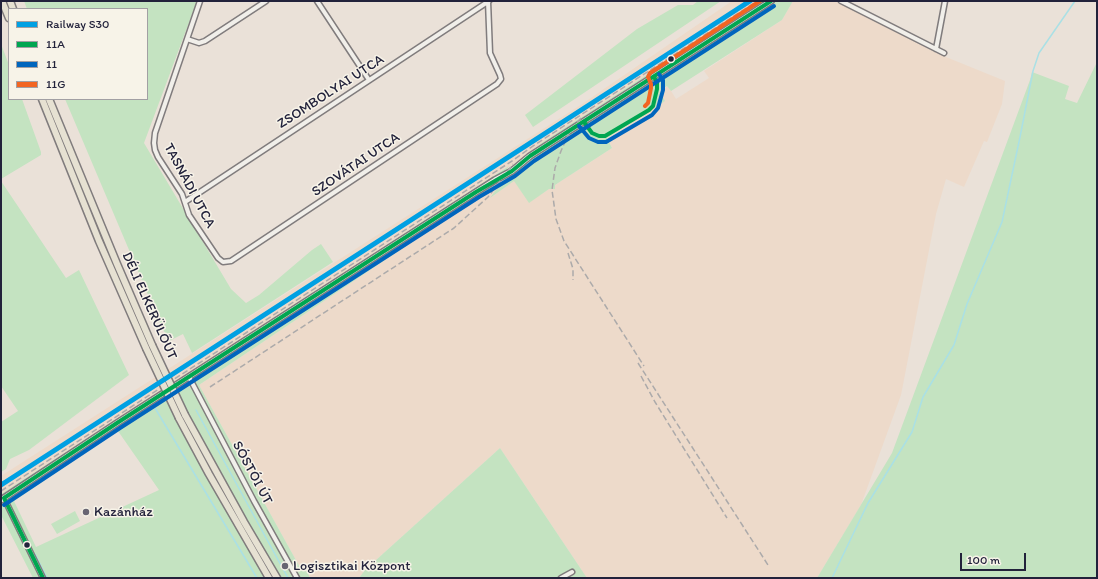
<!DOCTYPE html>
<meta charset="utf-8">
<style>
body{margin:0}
#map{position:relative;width:1098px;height:579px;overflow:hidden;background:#eae1d8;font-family:Itim,sans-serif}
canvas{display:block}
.frame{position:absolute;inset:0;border:2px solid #22223b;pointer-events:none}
.legend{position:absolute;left:8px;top:8px;width:140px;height:92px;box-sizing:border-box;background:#f7f3e8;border:1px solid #a29fa3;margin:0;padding:5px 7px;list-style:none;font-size:12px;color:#22223b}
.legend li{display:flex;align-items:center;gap:8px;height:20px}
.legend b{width:20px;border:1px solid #a29fa3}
.scale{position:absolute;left:960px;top:553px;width:66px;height:18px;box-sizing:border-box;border:2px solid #22223b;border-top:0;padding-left:5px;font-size:12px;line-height:14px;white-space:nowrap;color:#22223b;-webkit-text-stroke:3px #f7f3e8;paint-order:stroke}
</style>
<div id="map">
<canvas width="1098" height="579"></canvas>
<div class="frame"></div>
<ul class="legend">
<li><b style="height:5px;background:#00a0e3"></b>Railway S30</li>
<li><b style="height:5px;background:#00a651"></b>11A</li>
<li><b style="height:5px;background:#0065bd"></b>11</li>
<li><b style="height:5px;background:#f26522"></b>11G</li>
</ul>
<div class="scale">100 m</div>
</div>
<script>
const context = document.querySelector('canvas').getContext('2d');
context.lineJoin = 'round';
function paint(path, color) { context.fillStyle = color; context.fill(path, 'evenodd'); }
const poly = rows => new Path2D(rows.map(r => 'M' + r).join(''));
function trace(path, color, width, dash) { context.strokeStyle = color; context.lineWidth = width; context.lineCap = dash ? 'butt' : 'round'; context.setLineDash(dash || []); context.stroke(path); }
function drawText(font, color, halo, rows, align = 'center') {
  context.font = font + ' Itim,sans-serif'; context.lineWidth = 3; context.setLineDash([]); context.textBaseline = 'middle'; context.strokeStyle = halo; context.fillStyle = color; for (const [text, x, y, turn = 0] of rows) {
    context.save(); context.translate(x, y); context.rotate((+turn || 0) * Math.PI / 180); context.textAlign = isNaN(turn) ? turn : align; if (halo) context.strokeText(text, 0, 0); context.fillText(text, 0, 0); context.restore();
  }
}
paint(poly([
 [732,1,761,1,543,142,517,162,492,197,514,180,529,202,549,189,555,189,555,185,612,148,607,138,664,101,658,92,668,86,676,99,709,78,704,71,782,20,793,1,836,1,941,55,1005,81,1002,104,987,142,984,141,964,187,946,179,936,214,901,395,861,505,817,578,587,578,500,448,365,570,359,578,310,578,307,571,302,571,199,385,464,207,469,206,494,186,507,167,1,494,1,476,582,104]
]), '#eddaca');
paint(poly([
 [24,1,197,1,144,143,231,289,246,303,259,295,312,250,321,244,333,262,192,353,183,334,169,341,160,323,65,99,147,99,147,9,27,9],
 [698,1,721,1,533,127,525,115,637,29,678,5,693,5],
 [761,1,793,1,782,20,671,91,667,86,659,91,665,101,607,138,612,148,555,185,555,189,549,189,529,203,514,181,490,198,514,165,543,142],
 [1,44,9,65,9,99,22,99,41,152,41,155,1,179],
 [1097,62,1097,578,817,578,892,453,1030,80,1032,72,1069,86,1065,99,1077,103],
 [509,166,491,190,486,194,468,206,464,207,199,385,302,571,307,571,310,578,33,578,1,515,1,494],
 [118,431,159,490,36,547,14,501],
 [1,181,66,278,79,270,129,375,29,450,10,459,6,469,1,472,1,422,18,411,1,386],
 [500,448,587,578,359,578,365,570],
 [75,511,80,521,57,534,51,524]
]), '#c4e3c1');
trace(poly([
 [155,408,257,578],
 [196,410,288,578],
 [35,554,47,578],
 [832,578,868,503,912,432,923,397,954,345,967,304,1002,222,1020,137,1033,71,1039,53,1075,1]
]), '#aae0e5', 1.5);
const minor = poly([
 [200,1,155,133,154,143,155,150,158,157,182,194,189,215,218,258,223,262,231,261,497,84,501,79,500,75,490,53,488,1],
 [317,1,369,80],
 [841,1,944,53],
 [187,39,199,43,205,41,266,1],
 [936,49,945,1],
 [185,202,489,1],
 [189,377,254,501,297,578],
 [4,498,43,578],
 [561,578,572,572]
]);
const tertiary = poly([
 [1,500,117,423,476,192,495,180,512,171,530,156,771,1]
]);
const primary = poly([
 [2,1,9,18],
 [10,1,13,9],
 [42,99,99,241,146,348],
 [49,99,117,264,152,345],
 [185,415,244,522,277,578],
 [179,418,209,474,269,578]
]);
trace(minor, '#807c7d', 7);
trace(tertiary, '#807c7d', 8);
trace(primary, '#807c7d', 9);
trace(minor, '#f1efea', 4);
trace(tertiary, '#f1efea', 5);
trace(primary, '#e6e1d2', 6);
trace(poly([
 [581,118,570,131,561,151,555,168,552,190,556,219,564,241,644,366],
 [568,253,573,269,573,280],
 [638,363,768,565],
 [641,376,655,402,727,518],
 [210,387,454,228,488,197,513,164],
 [1,491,512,161,536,144,757,1]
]), '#acaaaa', 1.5, [6, 3]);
const primaryBridge = poly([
 [152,345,185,415],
 [146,348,179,418]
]);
trace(primaryBridge, '#807c7d', 9, []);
trace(primaryBridge, '#e6e1d2', 6);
trace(poly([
 [584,122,592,133,599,136,605,136,649,110,653,106,657,89,657,82,654,77],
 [4,498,117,423,476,192,512,171,530,156,771,1],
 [4,498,43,578]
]), '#00a651', 4);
trace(poly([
 [579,126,589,138,598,142,606,142,652,115,658,108,663,90,663,80,659,74],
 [4,505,120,428,479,197,515,176,534,161,774,6]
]), '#0065bd', 4);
trace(poly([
 [645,106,648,103,651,88,651,84,648,77,650,73,760,1]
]), '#f26522', 4);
trace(poly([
 [1,485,750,1]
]), '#00a0e3', 5);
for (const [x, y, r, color] of [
 [671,59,3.5,"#22223b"],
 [86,512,4,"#686572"],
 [27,545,3.5,"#22223b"],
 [285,566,4,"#686572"]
]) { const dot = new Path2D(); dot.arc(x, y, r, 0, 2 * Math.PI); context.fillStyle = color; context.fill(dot); trace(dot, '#f7f3e8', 1.5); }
drawText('14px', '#22223b', '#f7f3e8', [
 ["ZSOMBOLYAI UTCA",331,92,-33],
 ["SZOVÁTAI UTCA",356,165,-34],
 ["TASNÁDI UTCA",189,186,62],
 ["DÉLI ELKERÜLŐÚT",149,306,66],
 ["SÓSTÓI ÚT",252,473,62]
]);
drawText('14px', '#22223b', '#f7f3e8', [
 ["Kazánház",94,512],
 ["Logisztikai Központ",293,566]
], 'left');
</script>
